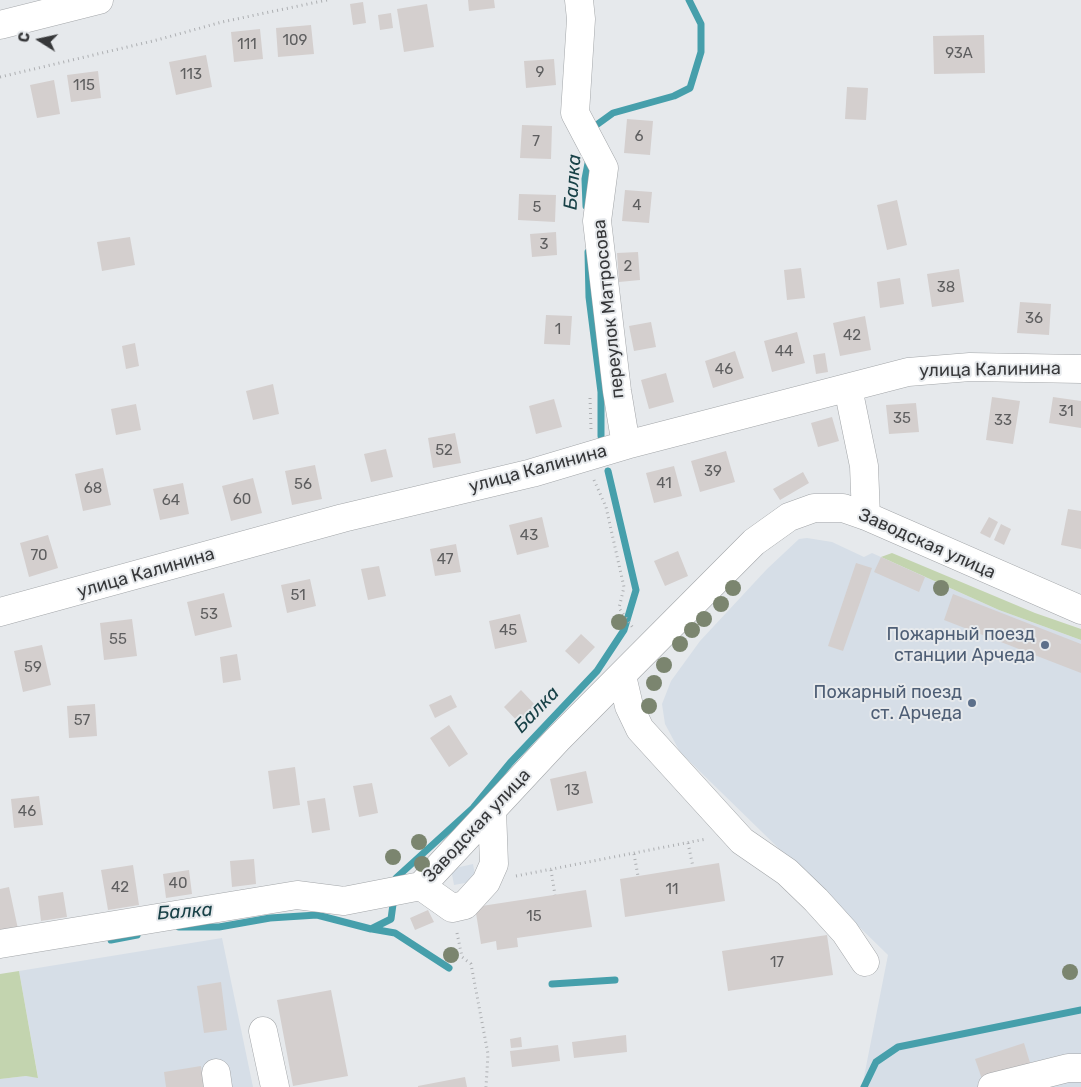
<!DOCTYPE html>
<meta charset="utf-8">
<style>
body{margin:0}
#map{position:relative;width:1081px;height:1087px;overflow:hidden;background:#e6e9ec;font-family:Rubik,sans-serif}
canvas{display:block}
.north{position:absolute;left:15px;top:15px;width:50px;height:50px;-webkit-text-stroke:4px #e6e9ec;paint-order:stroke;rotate:280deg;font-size:14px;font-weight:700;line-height:20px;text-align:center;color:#37383a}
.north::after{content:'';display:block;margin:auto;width:18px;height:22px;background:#37383a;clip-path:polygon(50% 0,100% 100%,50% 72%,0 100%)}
</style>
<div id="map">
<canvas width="1081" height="1087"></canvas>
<div class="north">С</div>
</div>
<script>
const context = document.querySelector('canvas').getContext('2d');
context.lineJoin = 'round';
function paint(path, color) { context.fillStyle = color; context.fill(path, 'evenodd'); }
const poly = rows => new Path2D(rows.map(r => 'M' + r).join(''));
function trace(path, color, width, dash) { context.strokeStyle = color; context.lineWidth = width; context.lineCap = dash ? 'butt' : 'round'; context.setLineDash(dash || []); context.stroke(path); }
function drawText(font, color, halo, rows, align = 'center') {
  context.font = font + ' Rubik,sans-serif'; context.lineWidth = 4; context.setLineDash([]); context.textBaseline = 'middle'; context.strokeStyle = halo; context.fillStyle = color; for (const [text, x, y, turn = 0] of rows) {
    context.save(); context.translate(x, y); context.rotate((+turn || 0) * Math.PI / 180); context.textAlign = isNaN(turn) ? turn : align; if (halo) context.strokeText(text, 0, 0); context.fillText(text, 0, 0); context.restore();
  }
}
paint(poly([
 [807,538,832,542,864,557,872,553,999,610,1081,640,1081,1087,862,1087,888,955,680,752,665,724,662,704,671,681,700,641,767,569,799,539],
 [473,864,476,881,454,885,451,869],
 [222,938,253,1087,0,1087,0,1079,26,1076,38,1077,19,971]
]), '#d6dee7');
paint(poly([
 [892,553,1035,613,1081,629,1081,640,999,610,881,557],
 [19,971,38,1078,26,1076,0,1079,0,974]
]), '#c3d4af');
trace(poly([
 [594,132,595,126,613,113,674,96,690,88,701,52,701,24,689,0],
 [586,206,585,179,589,158],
 [588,252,589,297,601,392,601,436],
 [396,883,396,878,473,808,510,763,597,671,624,630,636,590,608,471],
 [179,927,219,927,270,918,317,915,371,929,391,919,394,897],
 [372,929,395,933,449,968],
 [111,940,137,935],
 [552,984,615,980],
 [864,1087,876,1062,898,1047,1081,1010]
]), '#469fab', 7);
paint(poly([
 [468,0,494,0,495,8,469,11],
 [363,2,366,23,353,25,350,4],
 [427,4,434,47,404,52,397,9],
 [391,13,393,28,380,30,378,15],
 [311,25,314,54,278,57,276,28],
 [260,29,263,59,234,62,231,32],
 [984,35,985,73,934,74,933,36],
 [206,55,212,87,176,95,169,62],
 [554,59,556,85,526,88,524,61],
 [98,71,101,98,71,102,67,75],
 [54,80,60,114,37,118,30,85],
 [847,87,868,88,866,120,845,119],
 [627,119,653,121,650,155,624,153],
 [522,125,552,126,551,159,520,158],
 [625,190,652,192,649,223,622,221],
 [519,194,556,195,555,222,518,220],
 [897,200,907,245,887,250,877,205],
 [556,232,557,255,532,257,530,234],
 [130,237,135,265,102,271,97,242],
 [638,252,640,280,619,282,617,253],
 [801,268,805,298,787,300,784,270],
 [959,269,964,302,932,307,927,274],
 [900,278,904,304,880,308,877,282],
 [1020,302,1051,304,1049,335,1017,333],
 [546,315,572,316,570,345,544,344],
 [865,316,871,350,840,356,833,323],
 [651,322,656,347,634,351,629,326],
 [797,332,805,363,772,372,764,341],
 [135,343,139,366,126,369,122,346],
 [735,351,744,378,713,388,705,361],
 [825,353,828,372,816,374,813,355],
 [666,373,674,402,649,409,641,380],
 [273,384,279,414,253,420,246,391],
 [992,397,1020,401,1013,444,986,440],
 [1053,397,1081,401,1081,428,1049,423],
 [554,399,562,427,536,434,529,406],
 [916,403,919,432,889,434,886,405],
 [136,404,141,430,116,435,111,409],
 [832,417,839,441,818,447,811,423],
 [455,433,461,463,433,468,428,438],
 [386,449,393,477,371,482,364,454],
 [726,451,735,482,700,492,691,461],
 [315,465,322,499,292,505,285,471],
 [674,466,682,496,654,503,646,473],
 [103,468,111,505,83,511,75,474],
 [803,472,809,483,780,500,773,489],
 [253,478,262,513,231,521,222,486],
 [183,483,189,514,160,520,153,489],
 [1068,509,1081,511,1081,549,1061,545],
 [542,517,549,547,517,555,509,525],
 [989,517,998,522,990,538,980,533],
 [1001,524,1011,529,1004,545,994,540],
 [48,535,58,568,29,577,20,543],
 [456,544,461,572,435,576,430,549],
 [678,551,688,576,665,586,654,561],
 [881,557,925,577,919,592,874,572],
 [856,563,872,568,843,651,828,646],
 [379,566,386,596,368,600,361,569],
 [310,579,316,606,287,613,281,585],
 [224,593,232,627,195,636,187,602],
 [953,594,1081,644,1081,673,944,620],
 [520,614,527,642,495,649,489,621],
 [132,619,137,656,104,660,100,623],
 [581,634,595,647,579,664,565,651],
 [42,645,51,685,23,692,14,651],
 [237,654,241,680,223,683,220,657],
 [521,690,537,707,520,724,504,707],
 [451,695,457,707,435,718,429,705],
 [95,704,97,736,69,738,67,706],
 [449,725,468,754,449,767,430,738],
 [295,767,300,805,273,809,268,771],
 [586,771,593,803,557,811,550,779],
 [372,783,378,813,359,817,353,786],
 [39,796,43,825,14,828,11,799],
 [325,798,330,830,312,833,307,801],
 [254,859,256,884,232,887,230,861],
 [719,863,725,901,625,917,620,879],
 [133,865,139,905,108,910,101,870],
 [189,870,192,894,166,898,163,874],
 [9,887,18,929,0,932,0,889],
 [586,890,592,927,517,938,518,947,497,950,496,941,481,944,475,907],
 [63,892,67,917,41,921,38,896],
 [428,910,434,922,415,930,410,918],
 [827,935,833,975,728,991,722,951],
 [221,982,227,1030,204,1033,197,986],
 [331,990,348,1076,293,1086,277,1000],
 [626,1035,627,1052,574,1058,572,1042],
 [521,1037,522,1047,511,1048,510,1039],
 [1024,1043,1031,1066,983,1082,975,1059],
 [558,1045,560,1061,512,1067,510,1051],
 [201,1066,204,1087,166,1087,164,1072],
 [465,1077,467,1087,418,1087,418,1086]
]), '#d4cfce');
const minor = poly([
 [579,0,581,19,575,113,604,168,597,221,617,391,626,445],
 [0,25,99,0],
 [848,388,864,466,866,516],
 [0,612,343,518,532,473,626,445,908,372,970,367,1081,369],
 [622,676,629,706,640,729,742,841,787,872,816,900,845,932,865,962],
 [421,886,452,908,465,905,486,882,494,864,492,810],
 [0,944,297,895,344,901,421,886,557,740,754,542,789,517,814,508,843,508,866,516,1081,610],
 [263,1031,275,1087],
 [216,1073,218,1087],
 [992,1087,1068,1068,1081,1068]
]);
trace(minor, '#a3a6a9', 29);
trace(poly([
 [0,77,157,40,222,22,327,0],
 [590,398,591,429],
 [594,480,606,507,624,587,619,608,633,628],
 [688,843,693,867],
 [634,854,638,876],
 [551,870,555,895],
 [516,876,706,839],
 [457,933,462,957,471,964,488,1054,486,1087]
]), '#adafb2', 3, [1, 4]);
trace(minor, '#fff', 28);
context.fillStyle = '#7b856f';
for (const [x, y] of [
 [733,588],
 [941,588],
 [721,604],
 [704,619],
 [619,622],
 [692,630],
 [680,644],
 [664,665],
 [654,683],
 [649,706],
 [419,842],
 [393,857],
 [422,864],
 [451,955],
 [1070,972]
]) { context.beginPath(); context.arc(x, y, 8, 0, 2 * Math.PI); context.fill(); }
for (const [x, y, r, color] of [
 [1045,645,5,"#5c6f8a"],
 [972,703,5,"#5c6f8a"]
]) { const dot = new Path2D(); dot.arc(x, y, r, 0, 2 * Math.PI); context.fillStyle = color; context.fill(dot); trace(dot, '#e6e9ec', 2); }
drawText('15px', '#5e5e5f', null, [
 ["109",295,41],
 ["111",247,45],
 ["93А",959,54],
 ["9",540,73],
 ["113",191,75],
 ["115",84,86],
 ["6",639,137],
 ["7",536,142],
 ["4",637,206],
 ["5",537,208],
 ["3",544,245],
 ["2",628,267],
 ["38",946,288],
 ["36",1034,319],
 ["1",558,330],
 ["42",852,336],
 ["44",784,352],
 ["46",724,370],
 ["31",1066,412],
 ["35",902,419],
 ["33",1003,421],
 ["52",444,451],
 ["39",713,472],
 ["41",664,484],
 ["56",303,485],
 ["68",93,489],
 ["60",242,500],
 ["64",171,501],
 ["43",529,536],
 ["70",39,556],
 ["47",445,560],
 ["51",298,596],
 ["53",209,615],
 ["45",508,631],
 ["55",118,640],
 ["59",33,668],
 ["57",82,721],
 ["13",572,791],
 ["46",27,812],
 ["40",178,884],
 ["42",120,888],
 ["11",672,890],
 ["15",534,917],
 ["17",777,963]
]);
drawText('18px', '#37383a', '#e6e9ec', [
 ["переулок Матросова",609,309,-96],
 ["улица Калинина",990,370,-1],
 ["улица Калинина",538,469,-15],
 ["Заводская улица",927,544,24],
 ["улица Калинина",146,573,-16],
 ["Заводская улица",477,826,-47]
]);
drawText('18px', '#4e5e75', '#e6e9ec', [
 ["Пожарный поезд",1035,635],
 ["станции Арчеда",1035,656],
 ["Пожарный поезд",962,693],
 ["ст. Арчеда",962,714]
], 'right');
drawText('italic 19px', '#184147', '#e6e9ec', [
 ["Балка",573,182,-86],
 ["Балка",537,710,-46],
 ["Балка",185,912,-4]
]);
</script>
